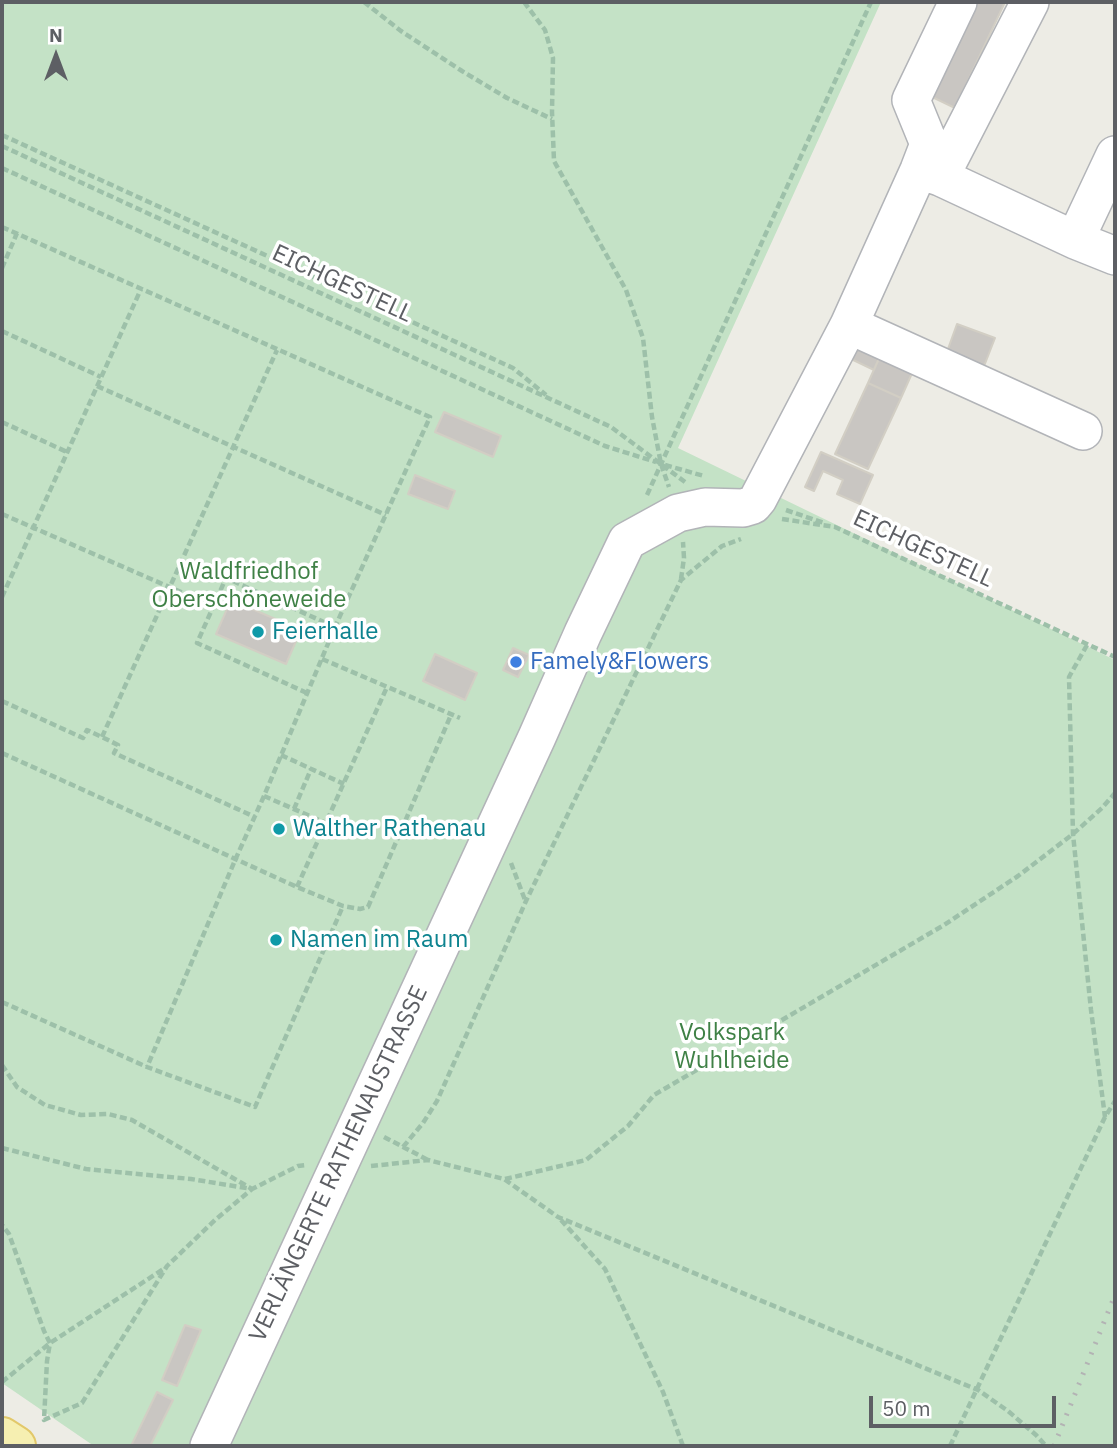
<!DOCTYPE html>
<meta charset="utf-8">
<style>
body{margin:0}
#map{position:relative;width:1117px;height:1448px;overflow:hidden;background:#edece5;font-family:"IBM Plex Sans",sans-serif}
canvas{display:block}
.frame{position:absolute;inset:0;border:4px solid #5d5f64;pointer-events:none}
.north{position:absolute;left:21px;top:21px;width:70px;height:70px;-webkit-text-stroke:5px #fff;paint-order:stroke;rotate:0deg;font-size:19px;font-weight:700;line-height:28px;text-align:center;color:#5d5f64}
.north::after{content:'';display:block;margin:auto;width:24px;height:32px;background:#5d5f64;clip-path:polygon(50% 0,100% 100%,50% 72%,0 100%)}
.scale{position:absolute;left:869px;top:1396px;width:187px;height:32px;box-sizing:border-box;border:4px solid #5d5f64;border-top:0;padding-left:9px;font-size:21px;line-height:24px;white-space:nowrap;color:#5d5f64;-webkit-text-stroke:5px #fff;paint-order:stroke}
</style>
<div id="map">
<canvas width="1117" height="1448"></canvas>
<div class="frame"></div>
<div class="north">N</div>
<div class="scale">50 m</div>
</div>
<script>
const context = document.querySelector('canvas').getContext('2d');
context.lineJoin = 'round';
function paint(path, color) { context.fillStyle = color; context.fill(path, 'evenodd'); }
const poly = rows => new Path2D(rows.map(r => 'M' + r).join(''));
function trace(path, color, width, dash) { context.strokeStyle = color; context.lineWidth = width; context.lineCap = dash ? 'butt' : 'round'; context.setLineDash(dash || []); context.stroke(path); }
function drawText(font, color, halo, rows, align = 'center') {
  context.font = font + ' "IBM Plex Sans",sans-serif'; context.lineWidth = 7; context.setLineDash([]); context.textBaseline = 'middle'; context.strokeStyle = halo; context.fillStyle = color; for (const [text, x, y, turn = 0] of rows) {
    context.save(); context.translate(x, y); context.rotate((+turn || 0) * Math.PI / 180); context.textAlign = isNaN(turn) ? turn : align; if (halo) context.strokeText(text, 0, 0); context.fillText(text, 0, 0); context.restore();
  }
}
paint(poly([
 [2,2,881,2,678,448,1115,660,1115,1446,94,1446,2,1383]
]), '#c4e2c6');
const building = poly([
 [969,2,1005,2,955,108,926,94,969,2],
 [957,324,995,338,981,374,944,360,957,324],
 [857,335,884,347,874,370,847,357,857,335],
 [884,347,917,362,901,398,868,383,884,347],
 [868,383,901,398,868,469,835,454,868,383],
 [444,412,501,436,493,457,435,432,444,412],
 [821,452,873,475,860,504,837,494,843,480,823,471,814,491,805,487,821,452],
 [415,475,455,491,448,509,408,494,415,475],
 [231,600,301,630,286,664,216,634,231,600],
 [513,648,529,655,518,677,503,670,513,648],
 [435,654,477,673,465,700,423,681,435,654],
 [185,1325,201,1330,177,1386,162,1380,185,1325],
 [157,1392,173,1400,150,1446,131,1446,157,1392]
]);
paint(building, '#c9c6c2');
trace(building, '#d2cec4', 2);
const minor = poly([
 [919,170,940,177,1075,240,1115,256],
 [940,177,1030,2],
 [1075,240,1115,155],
 [849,325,1083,431],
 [209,1446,537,737,583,633,627,541,678,513,705,507,743,508,753,505,758,499,849,325,919,170,929,144,911,100,958,2]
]);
const major = poly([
 [2,1437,16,1446]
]);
trace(minor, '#b2b4b8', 40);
trace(major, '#e2c86a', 42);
trace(poly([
 [364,2,401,31,462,71,507,98,552,119],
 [524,2,545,30,553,58,552,112,554,161,626,290,643,338,652,417,661,464,669,487],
 [2,135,513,368,546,395],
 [2,146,611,427,685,482],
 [2,168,605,446,656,462],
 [2,227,430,417,335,627,264,796,236,858,147,1067],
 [2,268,17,233],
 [2,331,101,377],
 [97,386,386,515],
 [2,422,67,452],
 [665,465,704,476],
 [647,495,871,2],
 [786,510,824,523],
 [2,514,213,606],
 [782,519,835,527,1115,657],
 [681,579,684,558,683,542],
 [2,597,141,289],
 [1087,645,1069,677,1073,834,1091,1010,1105,1117],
 [322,659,460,718],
 [307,693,197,643,226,578,335,627],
 [2,701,83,738,87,730,102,737,118,745,114,753,255,817],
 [102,737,277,350],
 [2,753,297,887,343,906,360,909,368,907,451,715],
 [281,755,344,784],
 [264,796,326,823],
 [294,809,311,769],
 [511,863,525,900],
 [297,887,387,687],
 [2,1002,147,1067,255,1107,343,906],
 [2,1065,17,1087,45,1105,81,1115,108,1114,132,1120,252,1189,215,1220,167,1266,82,1403,44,1420,47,1361,50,1343,44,1331,9,1234,2,1225],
 [384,1137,428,1160],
 [403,1147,423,1123,437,1101,526,901,681,580,722,546,741,539],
 [2,1148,86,1169,191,1179,252,1189,298,1166,307,1165],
 [371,1166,428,1160,504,1179,558,1217,978,1390,1008,1411,1036,1435,1046,1446],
 [505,1179,586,1160,628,1126,654,1095,944,925,1018,876,1073,834,1102,808,1115,793],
 [561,1220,605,1269,663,1392,683,1446],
 [2,1382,50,1343,165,1268],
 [950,1446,1105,1117,1115,1101]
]), '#9dc0a9', 4.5, [7, 3.5]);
trace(minor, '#fff', 37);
trace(major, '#f6efb1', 38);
trace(poly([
 [1054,1446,1115,1295]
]), '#b3b3b4', 5, [2, 9]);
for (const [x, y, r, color] of [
 [258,632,7,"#0f9aa8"],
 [516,662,7,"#3f7fe0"],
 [279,829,7,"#0f9aa8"],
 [276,940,7,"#0f9aa8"]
]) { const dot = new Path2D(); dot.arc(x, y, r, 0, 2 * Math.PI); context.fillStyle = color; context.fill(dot); trace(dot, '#fff', 2.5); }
drawText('24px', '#5d5f64', '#fff', [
 ["EICHGESTELL",342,284,25],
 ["EICHGESTELL",923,549,25],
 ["VERLÄNGERTE RATHENAUSTRASSE",339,1164,-65]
]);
drawText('24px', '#3f8146', '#fff', [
 ["Waldfriedhof",249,572],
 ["Oberschöneweide",249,600],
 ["Volkspark",732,1033],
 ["Wuhlheide",732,1061]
]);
drawText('24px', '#0d838f', '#fff', [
 ["Feierhalle",272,632],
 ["Walther Rathenau",293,829],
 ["Namen im Raum",290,940]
], 'left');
drawText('24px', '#366cbe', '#fff', [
 ["Famely&Flowers",530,662]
], 'left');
</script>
